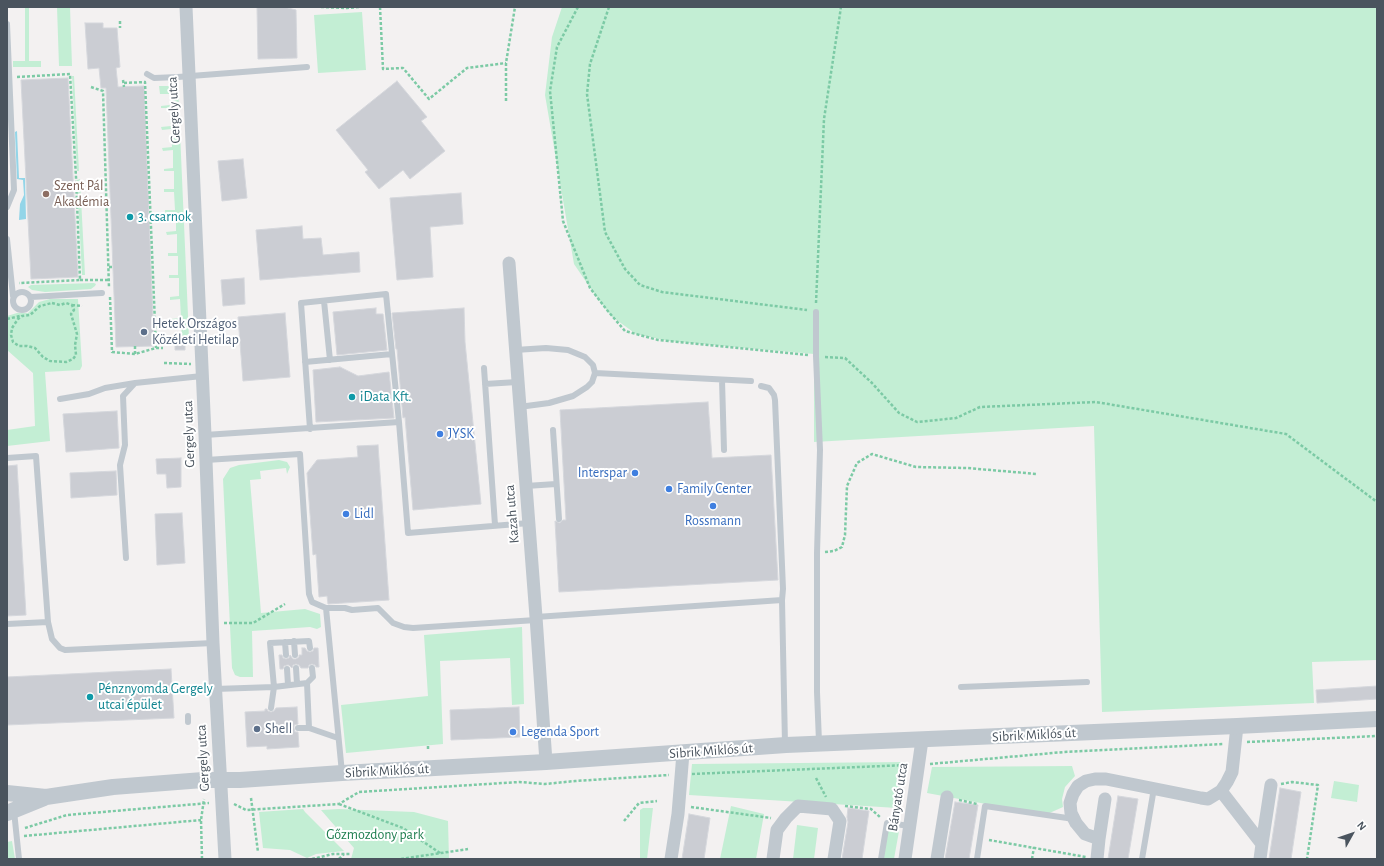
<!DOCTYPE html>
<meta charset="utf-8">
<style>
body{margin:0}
#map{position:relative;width:1384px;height:866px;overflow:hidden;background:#f3f1f1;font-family:"Alegreya Sans",sans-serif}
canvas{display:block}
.frame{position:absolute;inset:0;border:8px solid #4a545e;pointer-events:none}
.north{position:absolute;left:1332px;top:814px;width:40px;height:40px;-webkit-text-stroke:3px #fff;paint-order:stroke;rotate:50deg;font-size:11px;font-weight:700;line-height:16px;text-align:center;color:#4a545e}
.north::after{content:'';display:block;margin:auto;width:14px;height:18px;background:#4a545e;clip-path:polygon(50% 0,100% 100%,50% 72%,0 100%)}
</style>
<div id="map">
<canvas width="1384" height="866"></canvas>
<div class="frame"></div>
<div class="north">N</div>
</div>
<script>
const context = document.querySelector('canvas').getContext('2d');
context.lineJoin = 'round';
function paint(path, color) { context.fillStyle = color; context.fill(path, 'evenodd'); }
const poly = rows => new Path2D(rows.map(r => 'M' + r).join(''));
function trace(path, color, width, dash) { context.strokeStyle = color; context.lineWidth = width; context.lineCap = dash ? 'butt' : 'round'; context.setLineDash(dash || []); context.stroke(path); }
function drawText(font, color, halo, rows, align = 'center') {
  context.font = font + ' "Alegreya Sans",sans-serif'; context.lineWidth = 4; context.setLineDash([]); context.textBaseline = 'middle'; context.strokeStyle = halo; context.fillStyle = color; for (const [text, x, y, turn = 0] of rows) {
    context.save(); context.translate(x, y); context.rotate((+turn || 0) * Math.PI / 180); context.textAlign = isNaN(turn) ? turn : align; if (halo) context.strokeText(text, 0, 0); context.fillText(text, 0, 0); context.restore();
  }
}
paint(poly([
 [25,7,29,7,29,61,41,61,41,67,13,67,13,61,25,61],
 [57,7,70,7,72,66,59,66],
 [562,7,1377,7,1377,660,1312,662,1314,703,1102,712,1094,426,814,442,814,354,669,341,636,334,611,316,595,295,574,264,545,95,552,37],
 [362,12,366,70,318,73,314,15],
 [72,76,74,76,79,171,77,171],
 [159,86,178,86,189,339,182,339,181,321,171,322,171,319,181,318,180,299,170,300,170,297,179,296,179,278,169,278,169,275,178,275,178,256,168,256,168,253,177,253,177,234,167,235,166,232,176,231,176,213,165,213,165,210,175,210,174,192,164,192,164,189,174,189,174,171,164,171,164,169,173,168,173,150,163,151,162,148,172,147,171,129,162,130,161,127,171,126,170,108,161,108,161,106,170,105,170,94,160,94],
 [80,179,85,275,82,275,77,180],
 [94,283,96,284,95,286,91,289,45,292,32,290,28,287,31,285],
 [50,299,78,299,82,366,80,370,45,372,50,441,7,446,7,430,35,426,33,373,7,350,7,316,17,313,28,313,39,302],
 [279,460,287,462,290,467,287,474,286,468,260,471,261,479,250,480,261,613,305,609,320,614,321,627,317,629,310,627,252,631,253,677,240,677,235,675,232,668,223,479,230,468,239,465],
 [522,627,524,704,512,705,510,658,440,661,443,744,346,753,341,705,428,696,424,635],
 [906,762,897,808,689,795,692,764],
 [1072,766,1075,776,1065,787,1062,799,1063,807,1045,815,927,793,932,767],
 [1334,781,1359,785,1357,802,1331,798],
 [731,806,764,814,756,859,720,859],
 [643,808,653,808,647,859,640,859,640,810],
 [303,809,305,812,344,851,316,854,307,858,290,850,263,848,259,812],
 [339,809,414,812,448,821,449,859,351,859,354,848,321,810],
 [797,825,818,828,814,859,793,859],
 [887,829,899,831,894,859,882,859],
 [12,841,15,859,7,859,7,842]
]), '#c3eed4');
paint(poly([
 [17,131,19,178,25,178,26,219,19,220,20,204,24,195,23,180,17,179,15,132]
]), '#93d5e8');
const building = poly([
 [257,7,284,7,296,10,297,58,258,59,257,7],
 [85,23,103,23,103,28,117,28,120,67,116,68,118,87,144,86,154,346,116,347,106,88,101,88,99,68,88,69,85,23],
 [68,78,78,277,31,279,21,80,68,78],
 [397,81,427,117,421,121,445,151,410,179,403,170,379,189,365,172,368,170,336,130,397,81],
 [243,159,247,198,222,201,218,161,243,159],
 [461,193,463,224,430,227,433,277,397,280,390,198,461,193],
 [302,226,303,239,321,238,323,255,359,252,360,272,260,280,256,230,302,226],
 [244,278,245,304,223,306,221,280,244,278],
 [376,308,376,314,383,314,387,350,337,355,333,312,376,308],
 [464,308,465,342,481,504,413,510,405,417,403,418,397,349,396,349,392,313,464,308],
 [285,313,290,377,243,381,238,317,285,313],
 [185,340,185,350,175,350,175,341,185,340],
 [340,367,358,376,389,372,394,418,316,422,313,370,340,367],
 [708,402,712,458,771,455,778,580,559,592,555,521,560,523,563,520,566,520,560,410,708,402],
 [117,411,119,448,66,452,63,414,117,411],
 [378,445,389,600,328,604,327,596,319,597,316,554,313,555,307,473,317,460,358,457,357,446,378,445],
 [181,458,181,487,167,488,166,474,157,474,156,459,181,458],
 [17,465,26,615,7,616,7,466,17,465],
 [116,471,117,495,71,498,70,473,116,471],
 [182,513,185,563,157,565,155,514,182,513],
 [302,648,305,648,307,651,310,652,313,651,314,648,318,648,319,667,316,667,315,665,312,664,309,665,308,668,301,668,299,665,296,664,293,665,292,668,289,665,287,665,284,666,283,669,280,669,279,655,282,655,283,658,286,659,289,658,290,655,293,659,296,659,299,657,299,655,302,655,302,648],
 [171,669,174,718,7,725,7,677,171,669],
 [1377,686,1377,699,1317,703,1316,690,1377,686],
 [297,707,298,724,294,725,294,728,295,732,298,732,299,747,267,749,267,746,247,747,245,712,265,711,265,709,267,709,268,711,271,712,274,711,276,708,297,707],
 [519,707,520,737,451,740,450,710,519,707],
 [1280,788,1301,792,1291,859,1269,859,1280,788],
 [1118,796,1138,799,1128,859,1108,859,1118,796],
 [955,802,978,805,969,859,945,859,955,802],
 [848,808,869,811,862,859,842,859,848,822,847,817,848,808],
 [689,814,710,818,704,859,682,859,689,814]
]);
paint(building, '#cbcdd3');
trace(building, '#d5d7dc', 1);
trace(poly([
 [321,7,347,8,359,7],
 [380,7,383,69,403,68,429,99,467,68,506,63],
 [578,7,557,47,550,91,563,221,590,288,607,310,625,331,658,340,808,355],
 [609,7,590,64,587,94,605,232,625,269,640,285,662,292,807,310],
 [120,21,120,28],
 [17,77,70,74,76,177,80,280,19,283],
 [123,80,124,87],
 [124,83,145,82,156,348],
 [91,87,103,91,109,288],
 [506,101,506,63,515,7],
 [109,267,113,267],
 [80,280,109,280],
 [110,297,112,352,135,354,156,348,163,348],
 [52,303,60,305,66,303,72,305,74,310,71,314,77,334,75,345,76,355,73,359,66,362,50,361,43,357,35,348,27,346,19,346,13,342,11,335,12,328,18,319,22,316,30,315,40,306,52,303],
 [816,303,824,119,841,7],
 [72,305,82,306],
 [7,319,20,316],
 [135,354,135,346],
 [825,357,845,358,872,383,899,413,917,422,956,418,980,407,1096,402,1286,434,1377,502],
 [164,363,191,364],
 [825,552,834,551,842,547,845,535,847,486,857,463,872,454,916,467,967,468,1037,474],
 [224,623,253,623,285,604],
 [1247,742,1377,736],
 [428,746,428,750],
 [930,764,1064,752,1224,744],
 [692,774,907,765],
 [816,778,826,797],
 [1281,784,1292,782,1318,785,1307,859],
 [251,798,258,852],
 [959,800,977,804],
 [234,804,246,810,339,804,359,792,519,782,545,784,575,781,669,775],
 [339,804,403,828,440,853],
 [845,806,871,809,881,818],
 [691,807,771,818],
 [624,821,639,803,657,801],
 [25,828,67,815,209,803],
 [24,836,201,820],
 [989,840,1086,857],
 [202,859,201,820,204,799],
 [312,859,333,854,350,854],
 [339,859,344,854],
 [401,859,468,849],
 [1032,859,1034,847]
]), '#7ccaa5', 2.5, [3, 2]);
trace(poly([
 [7,24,14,190,7,207],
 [147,74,154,78,178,77,307,67],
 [7,239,13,296],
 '13 301a9 9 0 1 1 18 0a9 9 0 1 1-18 0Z',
 [31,297,102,293],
 [324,301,330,360],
 [816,312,816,356,820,450,817,553,817,692,819,742],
 [515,350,546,348,568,350,585,357,593,365,595,373,592,382,587,387,573,396,549,403,519,407],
 [305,362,392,354],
 [484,368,495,525],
 [595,373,751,381],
 [722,380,724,450],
 [485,384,517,382],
 [761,386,769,388,774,395,775,400,783,589,782,600],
 [60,399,89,394,105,388,135,383],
 [310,429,301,303,386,294,399,422,408,533,529,523],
 [553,430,559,519],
 [205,435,399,422],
 [7,458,36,456,48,622,7,624],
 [206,460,300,454,309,594,312,602,326,608,345,608,352,610,378,608,393,623,404,627,413,628,536,620],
 [526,486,556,484],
 [126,558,120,465,125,445,123,396,135,383,202,376],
 [326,608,342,773],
 [536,617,782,600,785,744],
 [48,622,52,639,60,648,65,650,213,643],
 [294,641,295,655],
 [285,642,286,655],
 [296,668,297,684],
 [287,669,288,685],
 [307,683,313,677,312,668],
 [961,687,1087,682],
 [215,689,274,687,307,683,309,728,338,738],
 [271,708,274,687,270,643,309,641,310,648],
 [188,722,188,716],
 [298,728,309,728],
 [14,811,19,859],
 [881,859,887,823,910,826],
 [977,859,985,806,1074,819],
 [1142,859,1154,788]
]), '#c0c8cf', 6);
trace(poly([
 [186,7,205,435,213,643,225,859],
 [509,263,536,617,546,762],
 [1221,791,1262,844,1260,859],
 [1099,839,1105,799],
 [1262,844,1271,785],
 [671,859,678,814,683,753],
 [773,859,777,830,786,818,798,806,832,809,840,821,834,859],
 [905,859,922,740],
 [937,859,947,797],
 [1097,859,1099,839,1085,834,1076,823,1071,813,1070,803,1073,794,1078,786,1086,781,1095,779,1106,779,1201,798,1208,799,1221,791,1227,782,1232,772,1237,726]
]), '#c0c8cf', 13);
trace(poly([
 [7,793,46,797,113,787,203,780,240,780,342,773,546,762,786,745,1237,726,1377,719],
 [7,813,44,798]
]), '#c0c8cf', 16);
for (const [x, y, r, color] of [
 [46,194,4,"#8d6e63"],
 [130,217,4,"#0f9aa8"],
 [144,332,4,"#5c6f8a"],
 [352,397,4,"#0f9aa8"],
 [440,434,4,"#3f7fe0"],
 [635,473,4,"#3f7fe0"],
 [669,489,4,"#3f7fe0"],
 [713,506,4,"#3f7fe0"],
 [346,514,4,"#3f7fe0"],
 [90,697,4,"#0f9aa8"],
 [257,729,4,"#5c6f8a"],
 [513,732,4,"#3f7fe0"]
]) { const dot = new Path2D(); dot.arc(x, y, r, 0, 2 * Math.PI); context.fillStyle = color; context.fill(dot); trace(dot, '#fff', 1.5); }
drawText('14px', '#4a545e', '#fff', [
 ["Gergely utca",174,110,-93],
 ["Gergely utca",189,434,-92],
 ["Kazah utca",512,514,-95],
 ["Sibrik Miklós út",1034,735,-3],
 ["Sibrik Miklós út",711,751,-4],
 ["Gergely utca",203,758,-93],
 ["Sibrik Miklós út",387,771,-3],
 ["Bányató utca",898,797,-81]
]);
drawText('14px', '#785e54', '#fff', [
 ["Szent Pál",54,186],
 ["Akadémia",54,202]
], 'left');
drawText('14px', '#0d838f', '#fff', [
 ["3. csarnok",138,217],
 ["iData Kft.",360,397],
 ["Pénznyomda Gergely",98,689],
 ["utcai épület",98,705]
], 'left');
drawText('14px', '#4e5e75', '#fff', [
 ["Hetek Országos",152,324],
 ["Közéleti Hetilap",152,340],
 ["Shell",265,729]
], 'left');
drawText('14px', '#366cbe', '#fff', [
 ["JYSK",448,434],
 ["Interspar",627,473,"right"],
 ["Family Center",677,489],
 ["Lidl",354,514],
 ["Rossmann",713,521,"center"],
 ["Legenda Sport",521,732]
], 'left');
drawText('14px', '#1d7d4e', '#fff', [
 ["Gőzmozdony park",375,835]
]);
</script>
